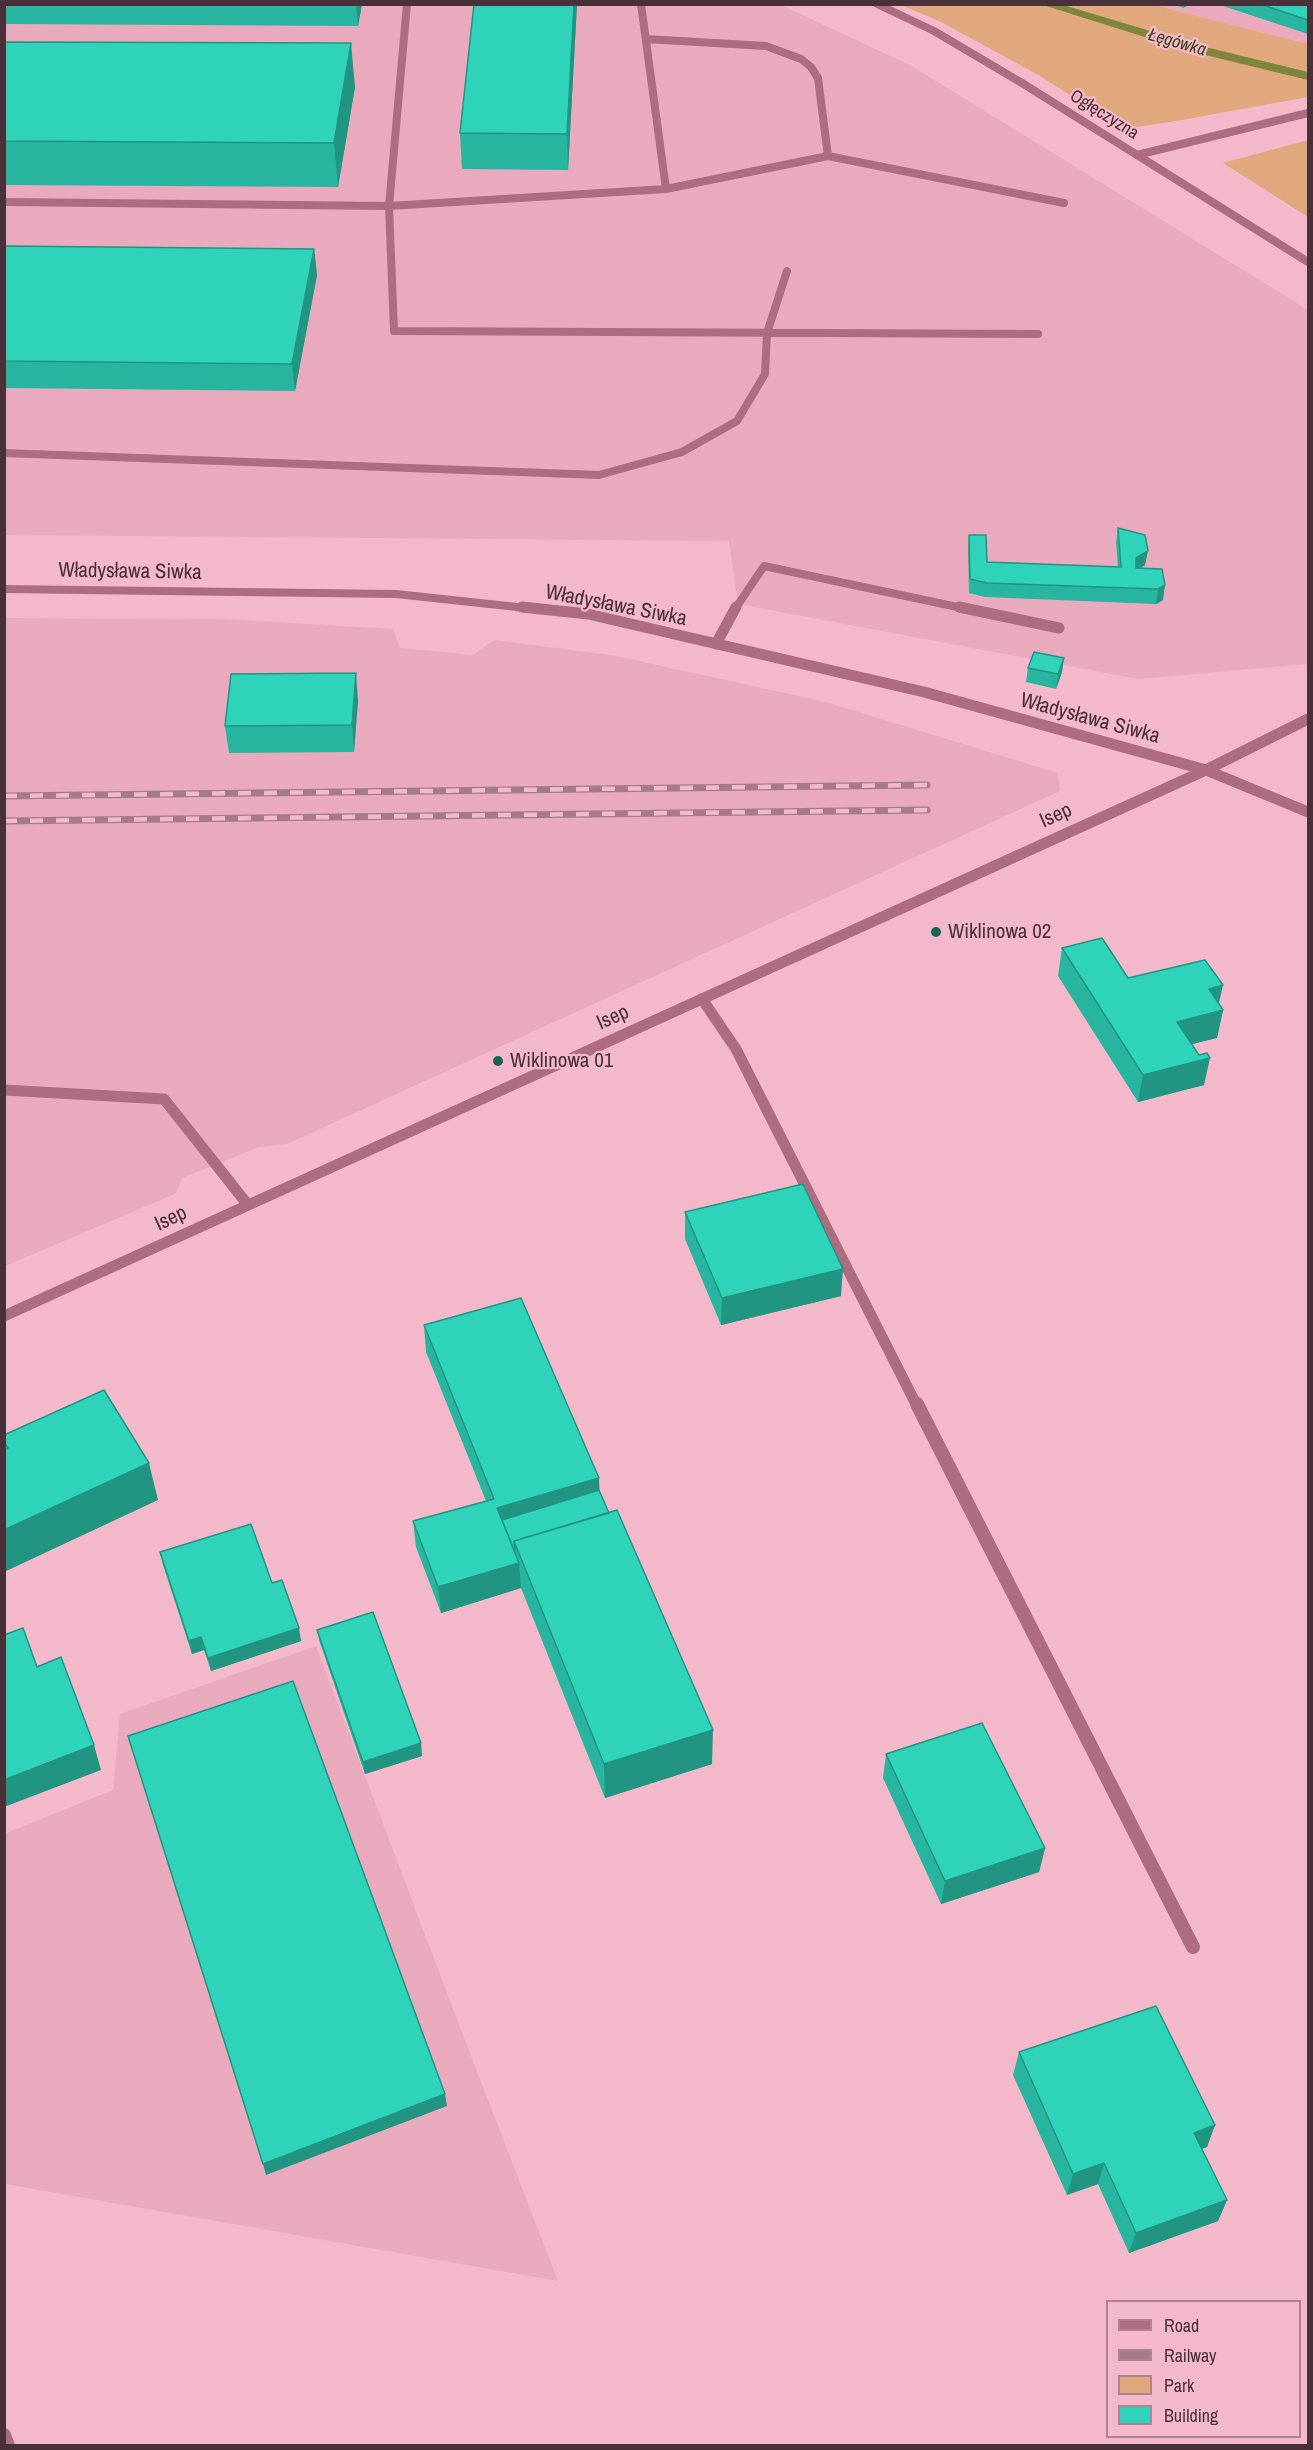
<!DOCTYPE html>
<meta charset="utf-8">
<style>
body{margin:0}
#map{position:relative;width:1313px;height:2450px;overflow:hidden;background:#f3b9ca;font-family:"Archivo Narrow",sans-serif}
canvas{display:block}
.frame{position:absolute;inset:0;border:6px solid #483138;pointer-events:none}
.legend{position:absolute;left:1106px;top:2300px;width:195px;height:138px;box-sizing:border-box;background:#f3b9ca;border:2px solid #af8390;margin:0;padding:8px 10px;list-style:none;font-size:18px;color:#483138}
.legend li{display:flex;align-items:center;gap:12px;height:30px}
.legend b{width:30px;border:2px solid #af8390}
</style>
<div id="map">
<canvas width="1313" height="2450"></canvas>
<div class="frame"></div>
<ul class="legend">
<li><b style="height:8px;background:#ae6c81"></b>Road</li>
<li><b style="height:8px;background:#a67b88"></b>Railway</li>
<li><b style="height:16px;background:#e0a87c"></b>Park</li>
<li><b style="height:16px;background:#2fd3b9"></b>Building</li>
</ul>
</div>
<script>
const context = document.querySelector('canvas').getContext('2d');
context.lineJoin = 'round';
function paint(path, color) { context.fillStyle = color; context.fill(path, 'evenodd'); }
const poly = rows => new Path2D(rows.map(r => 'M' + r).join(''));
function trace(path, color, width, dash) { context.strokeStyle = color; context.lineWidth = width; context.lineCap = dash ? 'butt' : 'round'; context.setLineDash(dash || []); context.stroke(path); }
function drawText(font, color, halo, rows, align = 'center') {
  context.font = font + ' "Archivo Narrow",sans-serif'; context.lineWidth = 4.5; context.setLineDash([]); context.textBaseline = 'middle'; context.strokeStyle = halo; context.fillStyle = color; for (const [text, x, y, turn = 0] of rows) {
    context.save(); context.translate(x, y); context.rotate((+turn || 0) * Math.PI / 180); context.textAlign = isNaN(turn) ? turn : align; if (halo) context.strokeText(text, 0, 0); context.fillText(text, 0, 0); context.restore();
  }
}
paint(poly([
 [5,5,781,5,910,65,1308,310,1308,664,1138,679,738,604,729,541,5,535],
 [1154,5,1308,5,1308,44,1212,20],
 [5,618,226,619,393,629,400,648,473,655,494,640,611,655,826,702,1058,773,1060,791,287,1144,259,1147,182,1178,175,1194,5,1266],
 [316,1646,458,2022,558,2281,5,2184,4,1834,113,1790,120,1714]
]), '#eaaabd');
paint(poly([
 [901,5,1154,5,1308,44,1308,97,1182,120,1137,127,1124,126,1107,118,1035,73,939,21],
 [1308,140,1308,217,1223,163]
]), '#e0a87c');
paint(poly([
 [1040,4,1060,4,1197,45,1308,72,1308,80,1189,51,1040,4]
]), '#7e853d');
trace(poly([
 [641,4,666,189,389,206,394,331,1038,334],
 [646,39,766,46,801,59,811,67,818,78,828,156],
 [1137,155,1308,113],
 [666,189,828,156,1064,203],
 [4,202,389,206,407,4],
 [4,453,599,475,682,452,737,421,765,374,767,333,787,271],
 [735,609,764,566,967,609]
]), '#ae6c81', 8);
trace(poly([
 [959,607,1059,628],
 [716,644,736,607],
 [702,999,736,1049,917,1406],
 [4,1090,164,1099,248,1205]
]), '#ae6c81', 11);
trace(poly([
 [917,1404,1193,1947]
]), '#ae6c81', 14);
trace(poly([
 [877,4,934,31,1022,83,1308,262],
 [4,589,396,594,536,609]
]), '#ae6c81', 8);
trace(poly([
 [522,607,588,614,924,692,1206,770,1308,812],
 [4,1316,1206,770,1308,719]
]), '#ae6c81', 11);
trace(poly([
 [4,2435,8,2446]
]), '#ae6c81', 14);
const rail = poly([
 [4,796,927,785],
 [4,821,927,810]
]);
trace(rail, '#a67b88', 7);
trace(rail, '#f3b9ca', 4.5, [13]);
paint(poly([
 [4,4,362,4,358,26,4,24],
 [577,4,568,170,462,169,460,133],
 [1172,4,1189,4,1184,8],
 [1217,4,1308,4,1308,34],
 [4,42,355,87,338,187,4,185],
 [4,246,314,249,317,275,295,391,4,388],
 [1118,528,1145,565,1141,568,1162,569,1163,600,1156,604,985,597,969,593,968,549,969,535,987,562,1118,567,1116,542],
 [1028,668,1062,672,1056,689,1026,682],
 [358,700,354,752,229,753,225,726],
 [1062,948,1128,978,1219,1004,1223,1010,1217,1038,1192,1044,1204,1085,1138,1102,1058,976],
 [685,1212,841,1296,721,1325,685,1239],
 [424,1325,599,1478,599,1490,712,1764,605,1798,521,1588,441,1613,416,1547,413,1521,486,1501,426,1352],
 [160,1552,272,1583,301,1641,211,1671,204,1650,192,1654,163,1565],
 [317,1630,422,1756,365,1774,320,1643],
 [886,1754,1045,1848,1039,1872,941,1904,883,1778],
 [1019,2052,1215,2125,1207,2147,1202,2149,1227,2200,1218,2221,1129,2253,1098,2184,1067,2195,1013,2075]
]), '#28b59f');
paint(poly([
 [356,4,362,4,358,26],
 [574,4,577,4,568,170,567,134],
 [351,43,355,87,338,187,334,143],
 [314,249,317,275,295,391,292,364],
 [1148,551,1145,565,1133,572,1136,558],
 [1165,585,1163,600,1156,604,1158,589],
 [1064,658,1062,672,1056,689,1058,674],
 [356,673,358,700,354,752,352,725],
 [1223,985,1217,1012,1223,1010,1217,1038,1171,1049,1177,1022,1209,989],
 [1210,1058,1204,1085,1138,1102,1143,1075],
 [843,1269,841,1296,721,1325,722,1298],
 [149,1463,158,1500,4,1572,4,1530],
 [599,1478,600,1504,503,1533,497,1508],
 [519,1563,521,1588,441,1613,438,1587],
 [299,1628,301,1641,211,1671,208,1658],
 [201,1637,204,1650,192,1654,189,1641],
 [713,1730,712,1764,605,1798,604,1764],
 [421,1743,422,1756,365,1774,363,1762],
 [94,1745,101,1770,4,1807,4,1780],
 [1045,1848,1039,1872,941,1904,945,1881],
 [445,2094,447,2106,266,2175,263,2164],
 [1215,2125,1207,2147,1186,2154,1194,2133],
 [1104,2163,1098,2184,1067,2195,1073,2174],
 [1227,2200,1218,2221,1129,2253,1136,2233]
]), '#219482');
const building = poly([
 [474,4,574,4,567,134,460,133,474,4],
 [1260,4,1308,4,1308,20,1260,4],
 [4,42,351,43,334,143,4,141,4,42],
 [4,246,314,249,292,364,4,361,4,246],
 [1118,528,1145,535,1148,551,1136,558,1136,568,1162,569,1165,585,1158,589,987,583,970,579,969,535,986,535,987,562,1121,567,1118,528],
 [1034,652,1064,658,1058,674,1028,668,1034,652],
 [356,673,352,725,225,726,231,674,356,673],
 [1102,938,1128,978,1205,960,1223,985,1209,989,1223,1010,1177,1022,1199,1055,1207,1053,1210,1058,1143,1075,1062,948,1102,938],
 [803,1184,843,1269,722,1298,685,1212,803,1184],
 [521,1298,599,1478,497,1508,519,1563,438,1587,413,1521,494,1499,424,1325,521,1298],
 [104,1390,149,1463,4,1530,4,1449,8,1448,4,1443,4,1435,104,1390],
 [599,1490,609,1513,514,1541,515,1552,502,1520,599,1490],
 [617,1510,713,1730,604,1764,514,1541,617,1510],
 [251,1524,272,1583,282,1580,299,1628,208,1658,201,1637,189,1641,160,1552,251,1524],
 [373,1612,421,1743,363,1762,317,1630,373,1612],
 [23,1628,37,1667,61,1657,94,1745,4,1780,4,1635,23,1628],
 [293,1681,445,2094,263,2164,128,1736,293,1681],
 [982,1723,1045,1848,945,1881,886,1754,982,1723],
 [1156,2006,1215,2125,1194,2133,1227,2200,1136,2233,1104,2163,1073,2174,1019,2052,1156,2006]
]);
paint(building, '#2fd3b9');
trace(building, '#219482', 1.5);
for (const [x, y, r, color] of [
 [936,932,6,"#1b6256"],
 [498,1061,6,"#1b6256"]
]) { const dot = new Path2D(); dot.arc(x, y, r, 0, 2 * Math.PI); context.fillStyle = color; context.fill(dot); trace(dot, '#f3b9ca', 2); }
drawText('italic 18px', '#3d461b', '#f3b9ca', [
 ["Łęgówka",1177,43,16]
]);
drawText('18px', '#483138', '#f3b9ca', [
 ["Ogłęczyzna",1104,115,32]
]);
drawText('21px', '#483138', '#f3b9ca', [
 ["Władysława Siwka",130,572,1],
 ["Władysława Siwka",616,606,11],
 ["Władysława Siwka",1090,719,15],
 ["Isep",1056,816,-24],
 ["Isep",613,1018,-24],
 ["Isep",171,1219,-25]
]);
drawText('21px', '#483138', '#f3b9ca', [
 ["Wiklinowa 02",948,932],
 ["Wiklinowa 01",510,1061]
], 'left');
</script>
